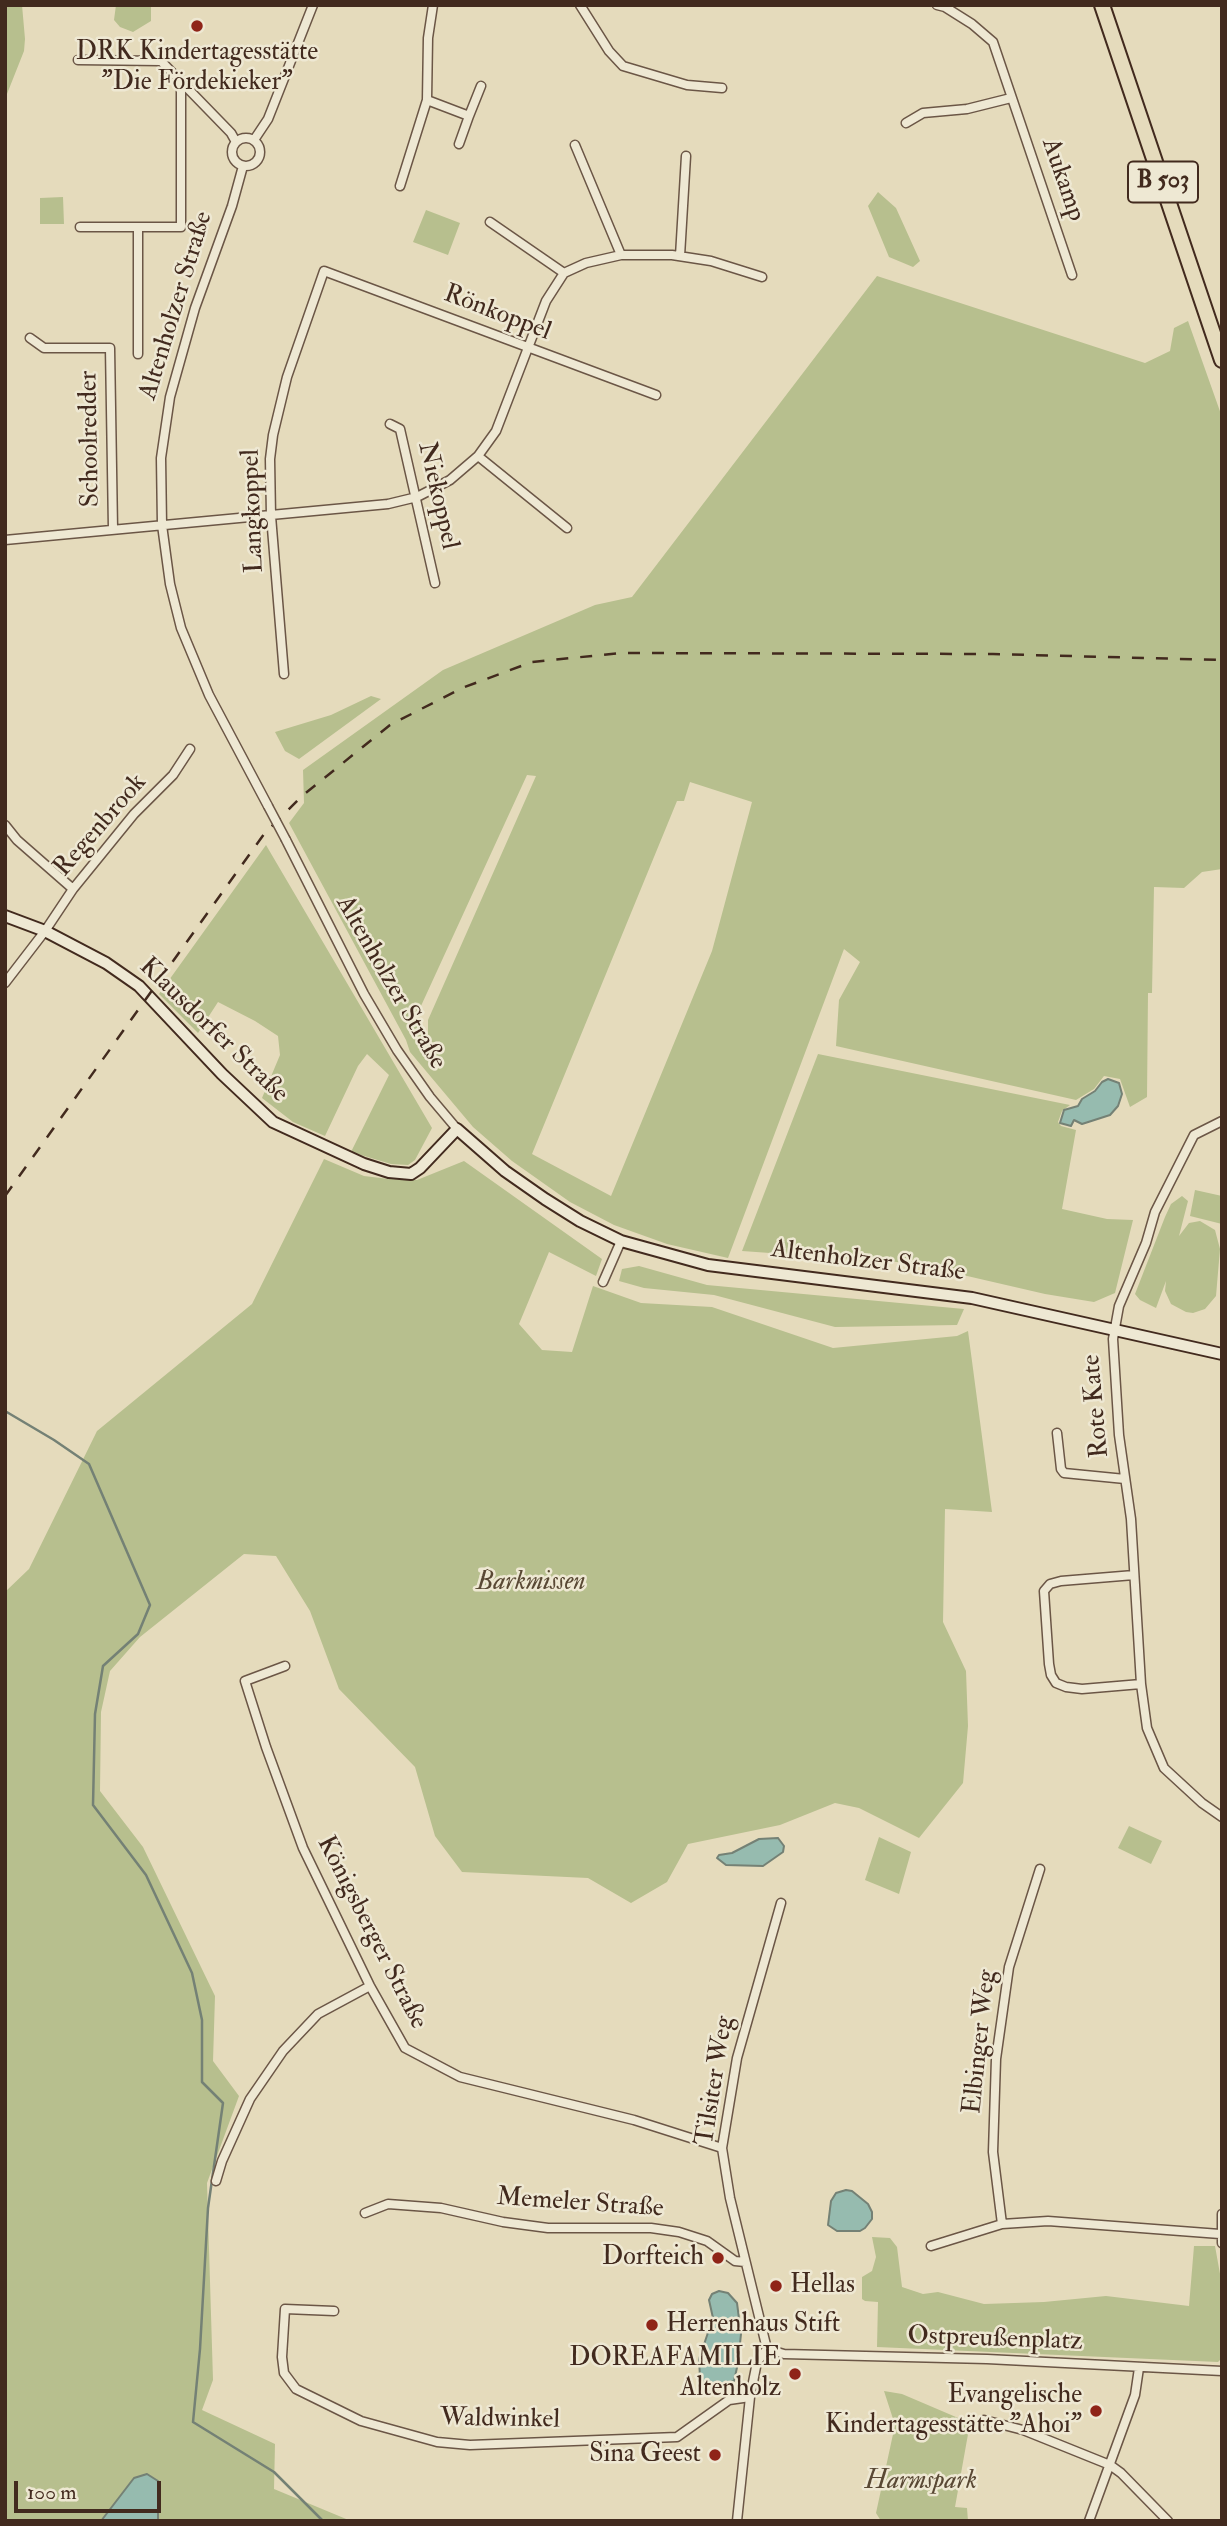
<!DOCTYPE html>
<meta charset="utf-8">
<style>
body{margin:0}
#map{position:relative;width:1227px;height:2526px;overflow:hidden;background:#e5dbbc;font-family:"IM FELL Double Pica",serif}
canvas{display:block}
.frame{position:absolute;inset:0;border:7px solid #422a1e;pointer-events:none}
.scale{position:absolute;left:14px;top:2481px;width:147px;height:32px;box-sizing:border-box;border:4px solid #422a1e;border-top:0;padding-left:9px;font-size:21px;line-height:24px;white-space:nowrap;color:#422a1e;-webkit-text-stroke:5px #eee8d3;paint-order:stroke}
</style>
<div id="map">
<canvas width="1227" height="2526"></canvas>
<div class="frame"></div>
<div class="scale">100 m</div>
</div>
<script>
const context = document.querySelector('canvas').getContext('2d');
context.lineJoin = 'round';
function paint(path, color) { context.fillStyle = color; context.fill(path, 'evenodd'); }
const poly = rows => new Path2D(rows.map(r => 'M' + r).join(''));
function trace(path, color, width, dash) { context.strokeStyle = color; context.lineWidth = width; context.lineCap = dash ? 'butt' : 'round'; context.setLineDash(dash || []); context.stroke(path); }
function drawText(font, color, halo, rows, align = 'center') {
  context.font = font + ' "IM FELL Double Pica",serif'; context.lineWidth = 5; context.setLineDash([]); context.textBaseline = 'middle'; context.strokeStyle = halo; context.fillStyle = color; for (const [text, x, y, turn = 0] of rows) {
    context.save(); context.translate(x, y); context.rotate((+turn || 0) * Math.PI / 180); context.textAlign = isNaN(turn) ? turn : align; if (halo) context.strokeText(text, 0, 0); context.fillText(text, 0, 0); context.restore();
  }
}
paint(poly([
 [5,5,22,5,25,39,24,51,5,99],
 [116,5,151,5,151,21,133,32,120,27,114,20],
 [878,192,896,208,920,261,913,267,889,257,868,206],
 [63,197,64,224,40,224,40,198],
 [426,210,460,223,448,255,413,242],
 [877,276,1145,363,1170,351,1174,328,1188,321,1222,417,1222,869,1202,872,1184,888,1154,887,1152,993,1148,993,1147,1097,1130,1107,1120,1079,1104,1076,1094,1089,1076,1100,836,1046,839,1000,860,962,844,949,728,1258,667,1244,614,1225,570,1202,512,1161,473,1127,410,1052,406,1040,289,823,304,803,303,770,443,670,595,605,632,597],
 [527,775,536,776,428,1020,428,1043,420,1033,415,1019],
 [690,782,752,802,712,951,611,1196,532,1154,677,801,684,801],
 [371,696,381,699,299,759,285,751,275,732,331,715],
 [266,845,432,1128,415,1160,408,1165,391,1164,351,1152,389,1075,367,1054,358,1066,325,1136,293,1122,262,1098,280,1055,278,1036,255,1021,218,1002,198,1033,159,994],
 [818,1054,1070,1105,1062,1111,1058,1122,1061,1126,1076,1130,1062,1209,1107,1219,1133,1220,1115,1293,1094,1302,1045,1294,911,1263,742,1251],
 [324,1159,364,1176,389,1179,417,1180,464,1161,602,1259,596,1276,549,1252,519,1324,542,1350,572,1352,593,1286,641,1303,712,1307,833,1348,957,1336,968,1331,992,1512,945,1509,943,1622,966,1671,968,1726,963,1783,919,1838,859,1808,835,1803,780,1825,688,1844,667,1882,631,1903,588,1878,462,1872,435,1836,415,1767,339,1689,310,1611,276,1556,244,1554,140,1637,110,1671,101,1712,100,1791,143,1847,215,1996,213,2061,239,2096,207,2183,213,2380,202,2410,275,2444,274,2489,351,2521,5,2521,5,1592,29,1569,97,1431,252,1304],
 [1195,1190,1222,1196,1222,1224,1190,1216],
 [1182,1196,1188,1201,1179,1236,1189,1223,1200,1221,1215,1230,1220,1249,1216,1296,1205,1309,1193,1313,1186,1312,1171,1304,1165,1291,1166,1281,1156,1308,1140,1300,1135,1294,1165,1217,1171,1204],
 [639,1266,707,1285,964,1309,957,1325,835,1327,714,1295,644,1288,619,1281,622,1269],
 [1129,1826,1162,1841,1151,1864,1118,1848],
 [879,1837,911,1852,899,1894,865,1880],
 [872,2237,890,2238,897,2247,902,2287,923,2294,938,2292,984,2304,1044,2302,1106,2296,1189,2306,1194,2246,1215,2246,1222,2285,1222,2358,1218,2362,877,2347,878,2302,865,2301,862,2299,862,2277,872,2271,876,2257],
 [884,2391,902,2394,970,2423,955,2507,967,2508,968,2521,881,2521,876,2513,895,2425]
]), '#b7bf8e');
const water = poly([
 [1108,1079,1119,1083,1122,1094,1118,1106,1110,1115,1082,1124,1074,1120,1071,1126,1060,1123,1064,1110,1078,1106,1082,1099,1095,1091,1102,1082,1108,1079],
 [778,1838,784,1846,783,1852,763,1866,726,1865,717,1858,719,1855,732,1853,759,1839,778,1838],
 [846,2190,852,2191,868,2204,872,2212,872,2219,865,2228,860,2231,837,2231,828,2225,831,2201,836,2193,846,2190],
 [719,2291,728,2293,737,2303,741,2334,738,2363,734,2381,712,2385,703,2382,700,2377,699,2359,713,2318,709,2300,712,2294,719,2291],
 [147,2474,158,2481,158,2521,101,2521,134,2478,147,2474]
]);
paint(water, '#96bbaf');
trace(water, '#748175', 2);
trace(poly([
 [5,1411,54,1440,89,1464,150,1605,138,1634,103,1666,95,1714,93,1805,146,1875,192,1973,202,2020,202,2082,223,2103,208,2208,200,2349,193,2422,274,2472,323,2521]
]), '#748175', 2.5);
const street = poly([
 [580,5,609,51,623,66,687,85,722,88],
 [937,5,945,7,972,24,993,42,1072,275],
 [78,60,161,61,231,133,236,142],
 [427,100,469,116,481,86],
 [906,123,923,113,967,109,1011,98],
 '232 152a14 14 0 1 1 28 0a14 14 0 1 1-28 0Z',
 [254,140,268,119,313,5],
 [459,144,469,116],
 [575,145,621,255],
 [243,166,232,206,195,308,170,397,161,458,162,525,170,584,181,628,209,695,268,806],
 [400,186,427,100,428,38,433,5],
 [490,222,564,273],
 [80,227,181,227,181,83],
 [138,227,138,354],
 [680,256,686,156],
 [30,338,44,348,110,348,113,529],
 [390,424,400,429,435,583],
 [478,456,567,528],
 [5,540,388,504,417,497,450,480,478,456,496,431,546,301,564,273,586,263,621,255,672,255,711,261,762,277],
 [284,674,271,516,270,459,273,435,287,377,324,271,656,395],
 [5,825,17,840,73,889],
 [286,840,364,994,397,1050,430,1097,457,1129],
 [5,983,45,931,73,889,134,814,173,775,190,749],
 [1222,1121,1194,1135,1155,1212,1146,1243,1119,1306,1113,1339,1119,1435,1131,1519,1141,1684,1147,1728,1164,1768,1202,1803,1222,1817],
 [603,1282,621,1241],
 [1057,1433,1061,1469,1064,1473,1125,1479],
 [1134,1575,1061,1581,1050,1584,1044,1591,1049,1664,1051,1675,1056,1683,1066,1687,1082,1689,1141,1684],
 [285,1666,245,1681,266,1747,303,1848,370,1986,405,2048,460,2077,634,2120,722,2148],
 [216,2181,222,2161,250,2099,283,2051,318,2014,370,1986],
 [365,2213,388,2204,441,2208,503,2222,548,2228,651,2228,679,2232,707,2241,735,2261,745,2262],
 [1222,2214,1222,2243],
 [1002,2224,993,2152,996,2059,1009,1967,1040,1869],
 [931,2246,1002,2224,1048,2221,1220,2234],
 [334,2311,285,2309,282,2357,284,2373,296,2389,361,2421,437,2442,470,2445,677,2437,729,2400,750,2397],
 [767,2349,730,2198,722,2148,737,2058,781,1903],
 [767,2349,784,2354,987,2359,1222,2371],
 [984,2420,1023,2430,1110,2465,1121,2473,1168,2521],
 [737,2521,750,2397,757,2362,767,2349],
 [1089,2521,1135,2395,1139,2368]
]);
const secondary = poly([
 [5,916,45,931,106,963,139,986,222,1074,273,1122,364,1164,389,1172,411,1174,420,1168,457,1129,505,1171,545,1199,580,1221,621,1241,708,1265,972,1298,1222,1354]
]);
const highway = poly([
 [1102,5,1222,360]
]);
trace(street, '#6b5646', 11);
trace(secondary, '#422a1e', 14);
trace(highway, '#422a1e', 18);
trace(street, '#eee8d3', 8);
trace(secondary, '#eee8d3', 10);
trace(highway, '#e5dbbc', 14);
trace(poly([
 [5,1196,264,834,302,796,390,725,462,688,532,662,621,653,993,654,1222,660]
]), '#422a1e', 2.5, [12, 12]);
const streetBridge = poly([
 [268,806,286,840]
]);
trace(streetBridge, '#6b5646', 11, []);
trace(streetBridge, '#eee8d3', 8);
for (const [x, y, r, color] of [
 [197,26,7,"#8f2418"],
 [718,2258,7,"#8f2418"],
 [776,2286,7,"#8f2418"],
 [652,2325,7,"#8f2418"],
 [795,2374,7,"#8f2418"],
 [1096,2411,7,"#8f2418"],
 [715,2455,7,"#8f2418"]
]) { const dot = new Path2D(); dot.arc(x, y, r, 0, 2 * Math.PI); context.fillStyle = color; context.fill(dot); trace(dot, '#eee8d3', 2.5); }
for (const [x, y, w] of [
 [1163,182,70]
]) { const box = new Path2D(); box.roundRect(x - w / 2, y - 20.5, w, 41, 5); context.fillStyle = '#eee8d3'; context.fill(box); trace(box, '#422a1e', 2); }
drawText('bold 24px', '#422a1e', null, [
 ["B 503",1163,182]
]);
drawText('26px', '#422a1e', '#eee8d3', [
 ["DRK Kindertagesstätte",197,53,"center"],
 ["\"Die Fördekieker\"",197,83,"center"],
 ["Dorfteich",704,2258],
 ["Hellas",790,2286,"left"],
 ["Herrenhaus Stift",666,2325,"left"],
 ["DOREAFAMILIE",781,2359],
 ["Altenholz",781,2389],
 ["Evangelische",1082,2396],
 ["Kindertagesstätte \"Ahoi\"",1082,2426],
 ["Sina Geest",701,2455]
], 'right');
drawText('26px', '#422a1e', '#eee8d3', [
 ["Aukamp",1062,180,71],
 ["Altenholzer Straße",177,306,-73],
 ["Rönkoppel",497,314,21],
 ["Schoolredder",91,439,-91],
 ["Niekoppel",437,496,77],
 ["Langkoppel",254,511,-92],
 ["Regenbrook",101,826,-49],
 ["Altenholzer Straße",390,983,60],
 ["Klausdorfer Straße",213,1031,44],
 ["Altenholzer Straße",868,1262,7],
 ["Rote Kate",1097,1406,-95],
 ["Königsberger Straße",371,1933,63],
 ["Elbinger Weg",981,2042,-84],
 ["Tilsiter Weg",716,2081,-81],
 ["Memeler Straße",580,2204,4],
 ["Ostpreußenplatz",995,2340,2],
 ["Waldwinkel",500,2420,1]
]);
drawText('italic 26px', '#594834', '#eee8d3', [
 ["Barkmissen",531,1583],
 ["Harmspark",921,2482]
]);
</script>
